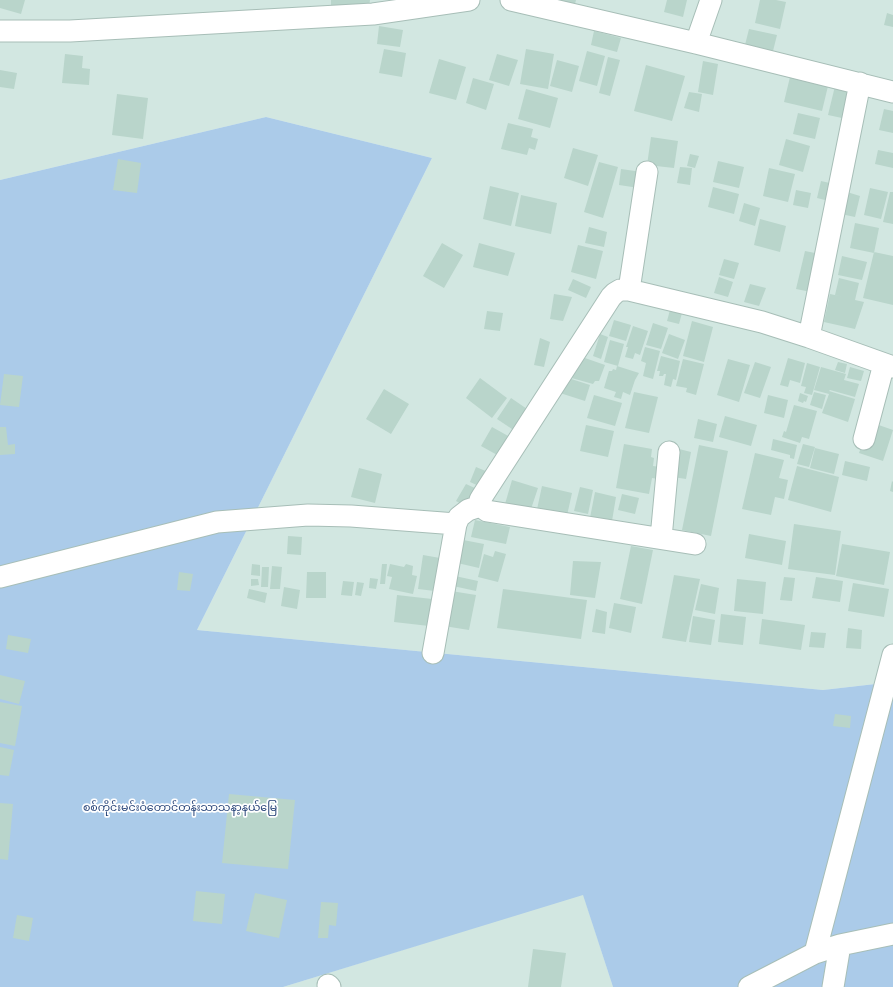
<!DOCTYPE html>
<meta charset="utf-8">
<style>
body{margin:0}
canvas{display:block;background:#e4f3ef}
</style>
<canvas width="893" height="987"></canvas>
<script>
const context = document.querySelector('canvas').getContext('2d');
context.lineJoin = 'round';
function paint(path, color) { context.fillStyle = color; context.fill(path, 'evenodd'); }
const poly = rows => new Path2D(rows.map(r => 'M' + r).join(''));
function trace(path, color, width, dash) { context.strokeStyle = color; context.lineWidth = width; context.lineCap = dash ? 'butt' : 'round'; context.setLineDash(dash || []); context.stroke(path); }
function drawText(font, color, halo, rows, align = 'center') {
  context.font = font + ' "Noto Sans","Noto Sans Myanmar",sans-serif'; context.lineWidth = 3.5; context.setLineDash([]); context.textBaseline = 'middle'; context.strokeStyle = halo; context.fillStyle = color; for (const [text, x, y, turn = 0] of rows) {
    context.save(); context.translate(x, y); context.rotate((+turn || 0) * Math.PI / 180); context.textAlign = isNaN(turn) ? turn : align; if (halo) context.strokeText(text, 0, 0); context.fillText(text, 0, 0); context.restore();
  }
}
paint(poly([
 [0,0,893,0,893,682,823,690,197,630,432,158,266,117,0,180],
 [583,894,613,987,283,987]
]), '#d2e7e1');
paint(poly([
 [266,117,432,158,197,630,823,690,893,682,893,987,613,987,583,895,283,987,0,987,0,180]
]), '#abcbe9');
paint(poly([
 [0,0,25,0,21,14,0,8],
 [331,0,370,0,369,7,331,6],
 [559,0,576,0,574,8,558,6],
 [667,0,687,0,683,17,664,12],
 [760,0,776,0,786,2,780,29,755,23],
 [887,13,893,15,893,27,884,25],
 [379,26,403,30,400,47,377,44],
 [749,29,777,35,773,51,745,45],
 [594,31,621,38,617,52,591,45],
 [384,49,406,53,402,77,379,73],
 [526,49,554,54,548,89,520,84],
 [587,51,605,56,597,86,579,81],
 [65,54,83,56,82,68,90,69,89,85,62,83],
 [497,54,518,60,509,86,489,80],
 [608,57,620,60,610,96,599,93],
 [439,59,466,67,456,100,429,93],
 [557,60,579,66,572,92,550,86],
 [703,61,718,64,713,95,698,92],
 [646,65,685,76,672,121,634,111],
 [0,70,17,73,14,89,0,87],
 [790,77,828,86,822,111,784,102],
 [473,78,494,84,486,110,466,103],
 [835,86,849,90,842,118,828,115],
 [526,89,558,98,550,128,518,119],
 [689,92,702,94,699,112,684,108],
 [117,94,148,98,143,139,112,135],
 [884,109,893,111,893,133,879,130],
 [798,113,820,118,815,139,793,134],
 [508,123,533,129,531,137,538,139,535,150,529,148,527,155,501,149],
 [651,137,678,141,674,168,647,165],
 [786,139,810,146,803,172,779,165],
 [573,148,598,155,588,186,564,178],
 [878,150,893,153,893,168,875,164],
 [690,154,699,156,695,168,687,166],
 [118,159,141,163,137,193,113,190],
 [718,161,744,167,739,188,713,182],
 [599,162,618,167,603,218,584,212],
 [680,167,692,168,690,185,677,183],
 [769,168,795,174,788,202,763,196],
 [621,169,642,172,639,188,619,185],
 [821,181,834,184,829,201,817,198],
 [490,186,519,193,511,226,483,219],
 [713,187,739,194,734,214,708,207],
 [870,188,888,192,881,219,864,215],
 [796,190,811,193,808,208,793,205],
 [847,192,860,196,855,217,841,214],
 [890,192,893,192,893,224,883,222],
 [521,195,557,203,551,234,515,226],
 [744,203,760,208,755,226,739,221],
 [760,219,786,226,780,252,754,245],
 [855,223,879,228,874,253,850,248],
 [589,227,607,232,604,247,585,243],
 [442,243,463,255,444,288,423,276],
 [479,243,515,253,508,276,473,267],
 [578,245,603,251,596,279,571,272],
 [805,251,825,255,816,293,796,289],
 [874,252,893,256,893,305,863,298],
 [842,256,867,262,862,280,838,275],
 [724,259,739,263,734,279,719,275],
 [719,277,733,282,728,297,714,293],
 [839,278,859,283,855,300,864,302,855,329,824,322,830,294,844,297,835,295],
 [573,279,591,287,586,298,568,290],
 [750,284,766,288,759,306,744,302],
 [554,294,572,297,563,321,550,319],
 [670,310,682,313,679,324,667,321],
 [487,311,503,313,500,331,484,329],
 [614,320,631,325,626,341,609,336],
 [692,321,713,327,704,362,683,356],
 [653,323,668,328,661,349,646,345],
 [633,326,648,331,640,355,635,353,633,359,625,357,628,347,626,347],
 [600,334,608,337,601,359,593,356],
 [669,334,685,340,678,359,662,353],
 [540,338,550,342,544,367,534,365],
 [610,340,624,344,618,366,604,362],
 [645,347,660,351,653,379,643,376,646,363,641,361],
 [661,356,680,361,676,380,673,379,671,387,664,385,666,374,664,374,663,376,659,376,660,371,657,371],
 [582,357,605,365,599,381,595,381,593,384,568,377,579,366],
 [788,358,805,363,800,383,790,380,788,387,780,385],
 [683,359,704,364,696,395,686,392,687,388,676,386],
 [728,359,750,365,739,402,717,395],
 [755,362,771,367,760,398,744,393],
 [838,362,847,364,845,373,835,370],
 [807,363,820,367,812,395,804,393,806,387,801,386],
 [617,366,639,373,635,380,630,395,623,392,621,399,614,397,616,392,604,388,609,371,612,371,613,369,616,370],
 [821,367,846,374,844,380,859,384,855,397,830,390,829,391,855,399,848,422,822,413,829,394,814,390],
 [850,367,864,371,861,381,847,378],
 [4,374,23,376,19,407,0,405],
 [565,377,590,385,585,401,560,393],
 [480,378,507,398,492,418,466,398],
 [384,389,409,404,391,434,366,419],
 [634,392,658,397,649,433,625,428],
 [814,392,826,395,822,409,810,405],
 [800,393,808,396,806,402,804,401,803,403,798,401],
 [594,395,622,403,615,426,587,418],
 [768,395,788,400,784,418,764,413],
 [511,398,530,411,515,431,497,419],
 [794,405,817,411,809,439,802,437,800,443,782,437,784,431,786,432],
 [725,416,757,425,751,446,719,437],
 [698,419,717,424,713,442,694,438],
 [870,422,893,430,883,461,859,453],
 [586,425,614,431,608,457,580,451],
 [0,427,6,427,8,445,15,444,15,454,0,455],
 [492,427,510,437,499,456,481,446],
 [773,439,797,445,794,459,790,458,790,455,771,450],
 [624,444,652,449,651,457,654,458,653,466,661,467,658,479,652,478,649,494,616,488],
 [803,444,815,447,809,467,797,464],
 [699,445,728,451,711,536,682,530],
 [815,448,839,454,834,474,810,468],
 [679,449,691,452,686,479,673,477],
 [755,453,784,460,779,478,788,480,784,499,775,497,771,515,742,509],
 [845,461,870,467,867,481,842,475],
 [797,466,839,477,831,512,788,500],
 [476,467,488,472,481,487,470,482],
 [359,468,382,474,375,503,351,497],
 [512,480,538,488,530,512,505,504],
 [892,481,893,482,893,492,890,491],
 [466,484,477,489,467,507,456,501],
 [542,486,572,493,566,520,536,514],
 [580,487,593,490,588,514,574,511],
 [595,492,616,497,611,527,589,523],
 [622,494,639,498,635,514,618,510],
 [475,520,510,527,506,544,471,537],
 [794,524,841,531,835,575,788,569],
 [749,534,786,541,782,565,745,558],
 [288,536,302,537,301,555,287,554],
 [458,539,484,544,479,568,453,562],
 [842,544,890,552,884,585,836,576],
 [631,546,653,550,642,604,620,599],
 [495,551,506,554,498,582,478,577,484,554,493,557],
 [423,555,440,558,435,591,418,589],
 [573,561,601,562,595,598,570,595],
 [252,564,260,565,260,576,251,575],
 [382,564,387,564,385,584,380,584],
 [390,564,404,567,406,564,413,566,412,575,417,576,413,594,389,589,392,577,387,576],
 [272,566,282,567,280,589,270,589],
 [262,567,269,567,268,587,261,587],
 [179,572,193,574,190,591,177,590],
 [307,572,326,572,326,598,306,598],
 [674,575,700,579,686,642,662,638],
 [455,576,478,581,476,591,453,586],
 [784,577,795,578,792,601,780,600],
 [816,577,843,581,840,602,812,598],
 [370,578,378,579,376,589,369,588],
 [251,579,258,579,259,585,251,586],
 [737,579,766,582,763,614,734,611],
 [343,581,354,582,352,596,341,595],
 [357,582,364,583,361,596,355,595],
 [853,583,889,589,884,617,848,611],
 [701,584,719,588,715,614,695,610],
 [284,587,300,590,297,609,281,606],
 [249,589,267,593,265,603,247,598],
 [503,589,587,600,581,639,497,628],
 [451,591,476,595,469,630,444,626],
 [397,595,432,599,429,626,394,622],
 [614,603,636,607,631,633,609,628],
 [596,609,607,612,605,634,592,632],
 [721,614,746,617,743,645,718,642],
 [693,616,715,620,711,645,689,642],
 [762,619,805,625,801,650,759,644],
 [848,628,862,630,861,649,846,648],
 [811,632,826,633,824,648,809,647],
 [8,635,31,639,28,653,6,649],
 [0,675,25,681,19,704,0,699],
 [0,702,22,706,15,746,0,743],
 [835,714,851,716,850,728,833,726],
 [0,747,14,750,9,776,0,775],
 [229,794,295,800,288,869,222,863],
 [0,803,13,804,8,860,0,859],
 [196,891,225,894,222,924,193,921],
 [255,893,287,900,279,938,246,931],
 [321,902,338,903,336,926,329,925,328,938,318,938],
 [17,915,33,918,29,941,13,938],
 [533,949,566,953,561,987,528,987]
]), '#b9d5cb');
const minor = poly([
 [511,0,696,43,893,92],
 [0,31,70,31,373,14,469,0],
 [696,43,711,0],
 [629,290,647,172],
 [809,337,860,83],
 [864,439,884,364],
 [480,506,480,500,483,495,611,297,615,293,620,290,629,290,762,322,809,337,893,367],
 [480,506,487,511,695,544],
 [661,538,669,452],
 [0,577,217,522,308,515,351,516,456,524],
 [433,653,456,524,459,517,468,510,480,506],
 [815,953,893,655],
 [328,985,330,987],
 [749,987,815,953,840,945,893,934],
 [833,987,840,945]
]);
trace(minor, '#a7beb7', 23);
trace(minor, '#fff', 21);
drawText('11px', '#264378', '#fff', [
 ["စစ်ကိုင်းမင်းဝံတောင်တန်းသာသနာ့နယ်မြေ",180,808]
]);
</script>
